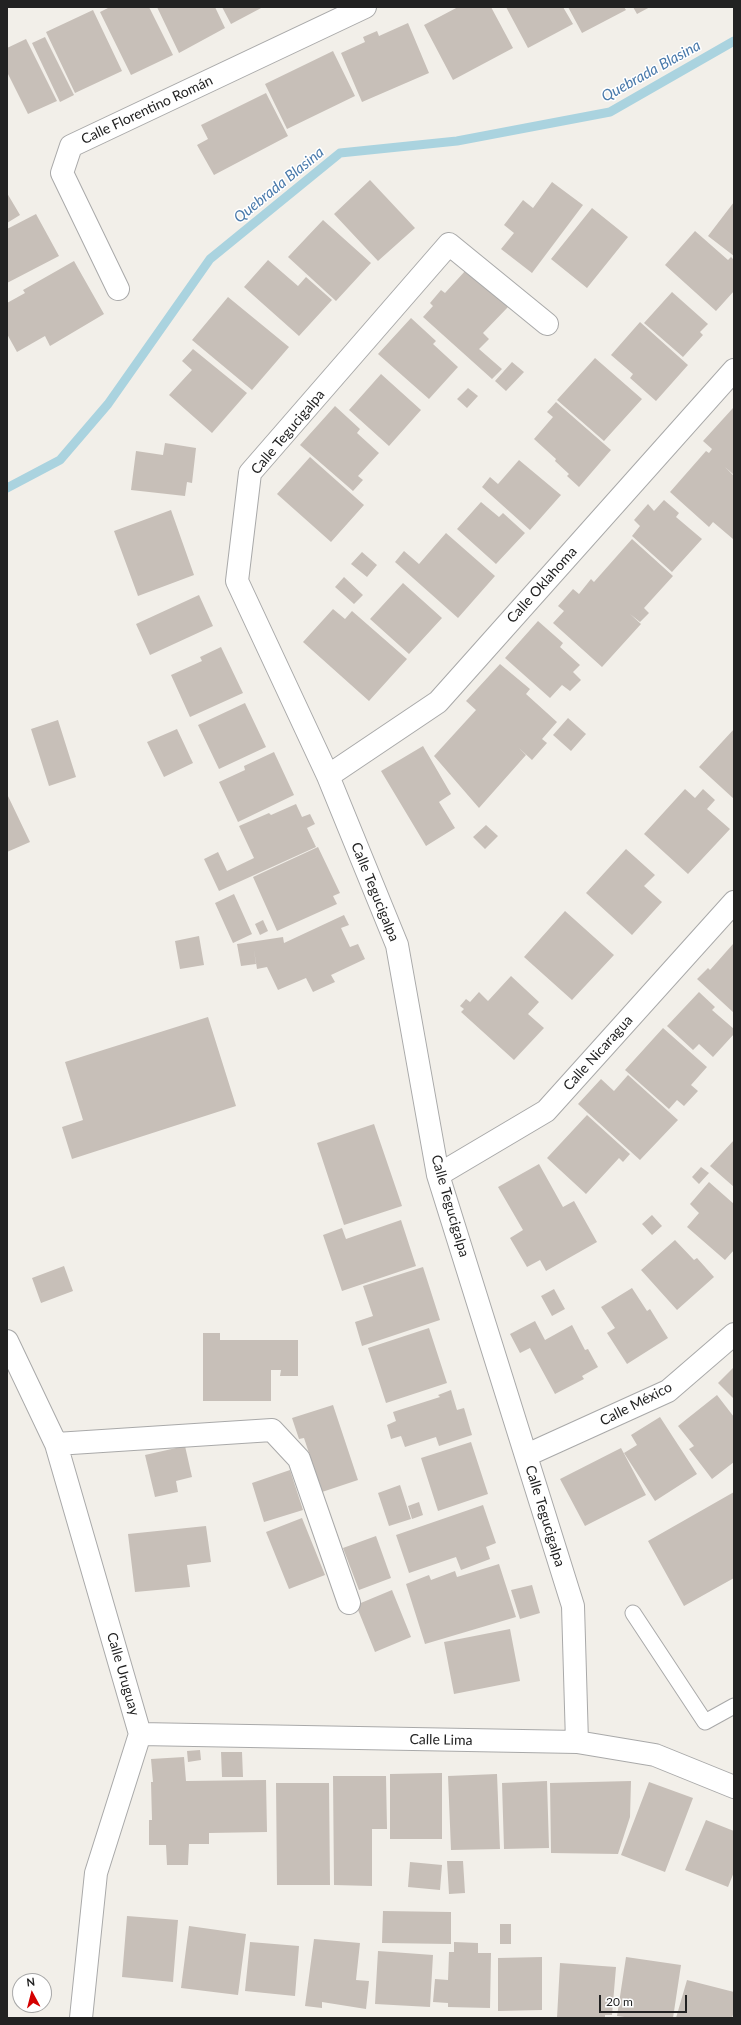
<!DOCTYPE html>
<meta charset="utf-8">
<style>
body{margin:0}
#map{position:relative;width:741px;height:2025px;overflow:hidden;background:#f2efe9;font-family:Lato,sans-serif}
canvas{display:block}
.frame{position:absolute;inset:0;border:8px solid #222;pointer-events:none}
.north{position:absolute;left:12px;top:1973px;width:40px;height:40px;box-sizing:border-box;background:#fff;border:1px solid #a7a7a7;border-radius:50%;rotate:353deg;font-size:11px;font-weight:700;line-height:16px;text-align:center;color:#222}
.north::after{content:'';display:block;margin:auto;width:14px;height:18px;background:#d40000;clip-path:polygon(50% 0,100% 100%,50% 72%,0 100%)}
.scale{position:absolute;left:599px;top:1995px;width:88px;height:18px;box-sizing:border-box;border:2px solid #222;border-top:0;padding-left:5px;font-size:12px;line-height:14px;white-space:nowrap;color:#222;-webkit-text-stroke:3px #fff;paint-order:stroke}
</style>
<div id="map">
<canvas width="741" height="2025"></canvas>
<div class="frame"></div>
<div class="north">N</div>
<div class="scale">20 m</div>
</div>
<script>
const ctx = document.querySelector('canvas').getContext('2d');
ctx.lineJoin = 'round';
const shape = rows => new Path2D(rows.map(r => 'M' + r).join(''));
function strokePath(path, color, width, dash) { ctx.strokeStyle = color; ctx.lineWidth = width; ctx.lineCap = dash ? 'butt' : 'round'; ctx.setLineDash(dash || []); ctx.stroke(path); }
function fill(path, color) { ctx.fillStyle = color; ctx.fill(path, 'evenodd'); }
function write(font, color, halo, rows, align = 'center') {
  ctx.font = font + ' Lato,sans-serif'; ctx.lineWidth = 3; ctx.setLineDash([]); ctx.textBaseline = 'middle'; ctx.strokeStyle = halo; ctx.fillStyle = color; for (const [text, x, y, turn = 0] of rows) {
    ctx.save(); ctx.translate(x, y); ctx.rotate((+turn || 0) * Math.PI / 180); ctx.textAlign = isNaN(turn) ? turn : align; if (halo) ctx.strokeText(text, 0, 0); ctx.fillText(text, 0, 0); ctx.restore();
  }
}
const stream = shape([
 [7,488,60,460,108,404,210,259,340,153,457,141,610,112,734,41]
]);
const building = shape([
 [110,7,149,7,173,55,131,75,100,12],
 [157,7,215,7,225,28,179,53],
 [222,7,263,7,231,24],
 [458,7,491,7,513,48,453,80,424,25],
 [506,7,563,7,573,24,528,48],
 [568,7,624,7,626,10,582,33],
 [633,7,650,7,637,14],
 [93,10,122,71,75,93,46,32],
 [408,23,429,73,362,102,341,53,365,42,363,37,377,31,379,36],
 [45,37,74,95,60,102,32,43],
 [26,39,57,101,28,114,7,72,7,48],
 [333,51,355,96,287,129,265,84],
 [266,93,288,136,214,175,197,145,208,139,201,125],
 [370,180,415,228,378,261,334,214],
 [552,182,583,205,532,273,501,249,514,233,504,225,523,200,533,208],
 [7,193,20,215,7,223],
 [734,202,734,256,708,236],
 [592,208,628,237,587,288,551,259],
 [36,214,59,256,7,283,7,229],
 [323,220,371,263,336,301,288,257],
 [695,231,728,260,731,257,734,260,734,291,716,311,665,265],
 [268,260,298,286,306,277,332,300,299,336,244,287],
 [74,261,104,314,50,346,45,336,17,352,7,334,7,303,25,293,23,290],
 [466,270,508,307,483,333,489,339,479,349,502,369,492,379,423,317,433,306,430,303,441,290,445,293],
 [672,292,708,324,700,332,703,335,683,357,644,323],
 [228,297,289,347,252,390,192,340],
 [411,318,436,341,433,344,458,367,429,399,378,354],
 [640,322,688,365,656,401,630,378,633,374,611,355],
 [193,349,247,393,212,433,169,395,192,370,182,361],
 [595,358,642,399,604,441,557,400],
 [512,362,524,372,506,391,495,381],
 [381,374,421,410,389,446,349,410],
 [468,388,478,396,467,408,457,399],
 [556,402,611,450,579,487,567,476,569,474,555,461,556,459,534,439,553,417,547,412],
 [335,406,360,429,357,433,379,453,358,476,363,480,353,491,300,445],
 [733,408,734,475,725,467,734,476,733,539,713,522,709,527,670,492,706,451,709,453,712,449,703,441],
 [165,443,196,448,192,483,187,482,185,496,131,490,136,451,163,455],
 [310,457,364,505,331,542,277,494],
 [519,460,561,495,530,530,482,487,490,477,498,484],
 [664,500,679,513,676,517,702,539,672,572,632,536,640,526,634,520,648,504,654,511],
 [481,502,499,517,503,513,525,533,496,564,457,529],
 [171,510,194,575,138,596,114,531],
 [446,533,495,576,458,618,395,562,404,551,419,564],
 [632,539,673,576,644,608,649,613,640,622,630,614,641,624,602,667,553,623,564,611,558,606,573,589,579,594,591,579,594,582],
 [362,552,377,565,367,577,351,564],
 [344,577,363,595,354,604,335,587],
 [403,583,442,618,409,654,370,619],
 [199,595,213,626,150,655,136,624],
 [333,609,345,619,352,611,407,659,369,701,303,642],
 [538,621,563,643,560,647,580,665,573,672,581,680,570,691,562,685,550,698,505,658],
 [221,647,243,693,190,717,171,675,202,661,200,657],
 [500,664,530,689,526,694,557,722,542,739,547,743,532,760,519,748,526,755,479,808,434,756,476,710,466,701],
 [245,703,266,747,219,769,198,725],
 [568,718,586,734,571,751,553,735],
 [58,720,76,777,49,786,31,729],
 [177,729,193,763,164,777,147,742],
 [734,729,734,799,699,767],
 [423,746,451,794,439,802,455,828,426,846,381,771],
 [274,752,294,795,238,822,219,782,245,770,244,766],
 [685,789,695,798,703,789,715,800,707,809,730,829,688,874,644,834],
 [7,794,30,842,7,852],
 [296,804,302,817,310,814,315,824,307,828,316,847,219,891,204,859,218,852,227,871,254,858,239,826,269,813,271,815],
 [486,825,498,836,485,849,473,837],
 [318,847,340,893,333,896,337,904,277,931,253,877],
 [626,849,655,875,644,886,662,902,632,935,586,893],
 [234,894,252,934,233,943,215,903],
 [565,911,614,955,572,1000,524,957],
 [344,915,349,925,341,928,350,947,358,944,365,959,331,975,335,982,313,992,306,978,278,990,267,967,257,969,254,950,256,964,241,966,237,944,283,937,284,943],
 [263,920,268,931,260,935,255,924],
 [199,936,204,965,180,969,175,941],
 [733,944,734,945,734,1013,697,979,708,968,710,970],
 [511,976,539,1002,528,1014,544,1028,514,1060,461,1012,464,1009,460,1006,466,999,470,1002,479,992,488,1001],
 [699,992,715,1007,712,1010,734,1029,734,1034,713,1057,699,1044,693,1050,667,1026],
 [208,1017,236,1106,72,1159,62,1127,83,1120,65,1062],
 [663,1028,707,1067,691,1085,698,1091,684,1106,677,1100,669,1109,625,1070],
 [628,1075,678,1120,640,1160,578,1104,601,1079,614,1091],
 [587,1115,630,1154,623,1162,619,1158,586,1194,547,1158],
 [374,1124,402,1206,344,1225,317,1143],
 [734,1140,734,1187,710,1166],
 [539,1164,563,1207,574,1201,597,1242,546,1271,540,1260,527,1267,510,1238,523,1230,498,1187],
 [701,1167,709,1173,699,1184,692,1177],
 [709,1182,734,1204,734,1250,725,1260,687,1227,699,1213,690,1204],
 [652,1215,662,1226,652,1235,642,1224],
 [401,1220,416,1266,342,1291,323,1235,342,1228,346,1239],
 [675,1240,694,1260,697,1258,714,1277,677,1310,641,1270],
 [64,1266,73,1291,41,1303,32,1278],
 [423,1267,440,1320,362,1346,355,1322,373,1316,363,1286],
 [632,1288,647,1311,650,1309,668,1338,627,1364,607,1333,615,1328,601,1307],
 [554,1289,565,1309,552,1316,541,1296],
 [535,1321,545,1340,572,1325,585,1350,588,1349,598,1367,582,1376,584,1379,555,1394,530,1348,520,1353,510,1334],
 [429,1328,447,1383,386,1403,368,1348],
 [203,1333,220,1333,220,1340,298,1340,298,1376,280,1376,281,1370,271,1370,271,1401,203,1401],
 [734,1367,734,1399,718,1383],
 [451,1390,457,1410,464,1408,472,1435,439,1446,436,1437,405,1447,401,1436,391,1439,387,1425,396,1421,393,1412,440,1397,438,1395],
 [717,1395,734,1417,734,1462,712,1479,689,1449,694,1446,678,1426],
 [333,1405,358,1480,322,1492,304,1438,299,1439,292,1418],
 [660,1417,697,1474,655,1501,624,1453,637,1445,631,1435],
 [471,1442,488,1494,438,1511,421,1458],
 [185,1446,192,1477,176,1481,178,1492,155,1497,145,1455],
 [621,1448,646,1495,585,1526,560,1479],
 [290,1470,303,1510,264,1522,252,1483],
 [400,1485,411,1519,389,1526,378,1493],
 [734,1492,734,1578,684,1606,648,1541],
 [419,1502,423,1515,412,1519,408,1506],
 [483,1505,496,1543,486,1547,490,1559,461,1570,456,1557,409,1573,396,1535],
 [302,1518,325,1575,289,1589,266,1532],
 [206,1526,211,1562,187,1565,190,1587,135,1592,128,1534],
 [376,1536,391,1578,359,1590,343,1548],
 [499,1564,516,1617,425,1644,406,1584,429,1575,431,1580,455,1571,457,1577],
 [532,1585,540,1613,520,1619,511,1590],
 [392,1590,411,1637,375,1652,356,1605],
 [510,1629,520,1681,454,1694,444,1642],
 [200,1750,201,1760,188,1762,187,1751],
 [221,1752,242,1752,243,1777,222,1777],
 [184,1757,186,1781,266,1780,267,1832,209,1833,209,1844,189,1844,188,1865,167,1865,166,1845,149,1845,149,1820,152,1820,151,1782,153,1782,151,1759],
 [442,1773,442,1839,390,1839,390,1774],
 [497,1774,500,1849,451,1850,448,1776],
 [333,1776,386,1776,387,1829,372,1829,372,1886,334,1885],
 [547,1781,549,1848,504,1849,502,1783],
 [631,1781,630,1817,618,1854,551,1853,550,1783],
 [649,1782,693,1798,665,1872,621,1855],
 [276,1783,329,1783,330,1885,277,1885],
 [706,1820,734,1831,734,1872,728,1887,685,1870],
 [447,1861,463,1861,465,1893,449,1894],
 [410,1862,442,1865,440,1890,408,1887],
 [383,1911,451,1912,451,1944,382,1943],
 [127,1916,178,1920,173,1982,122,1977],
 [500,1924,511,1924,511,1944,500,1944],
 [189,1926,246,1934,238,1995,181,1988],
 [314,1939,360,1943,356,1980,369,1981,366,2009,322,2002,322,2008,305,2006],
 [250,1942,299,1946,295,1996,245,1991],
 [454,1942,478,1943,478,1953,491,1953,490,2008,448,2007,448,2003,433,2002,435,1979,448,1980,449,1952,454,1952],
 [378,1951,433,1955,430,2007,375,2004],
 [542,1957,542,2010,498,2011,498,1958],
 [626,1957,681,1965,673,2018,632,2018,617,2016],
 [560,1963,616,1967,612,2015,605,2015,605,2018,557,2018],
 [687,1980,734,1992,734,2011,732,2018,676,2018]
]);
const service = shape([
 [633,1613,705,1722,734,1706]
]);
const minor = shape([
 [118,289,62,173,71,146,365,7],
 [547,324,449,244,250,473,237,581,328,776,397,945,438,1175,573,1606,577,1742],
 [328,776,438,702,734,370],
 [438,1175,546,1111,734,902],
 [7,1341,56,1444,140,1734,96,1873,81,2018],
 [56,1444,272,1430,299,1459,349,1603],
 [527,1455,668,1391,734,1334],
 [140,1734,577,1742,655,1755,734,1787]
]);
const streetNames = [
 ["Calle Florentino Román",147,110,-25],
 ["Calle Tegucigalpa",288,432,-50],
 ["Calle Oklahoma",542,585,-48],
 ["Calle Tegucigalpa",375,892,68],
 ["Calle Nicaragua",598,1053,-48],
 ["Calle Tegucigalpa",450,1206,74],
 ["Calle México",636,1404,-27],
 ["Calle Tegucigalpa",545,1516,73],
 ["Calle Uruguay",123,1674,74],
 ["Calle Lima",441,1740,1]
];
const waterNames = [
 ["Quebrada Blasina",651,71,-29],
 ["Quebrada Blasina",279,185,-39]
];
strokePath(stream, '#aad3df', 9);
fill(building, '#c7bfb8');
strokePath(service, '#a9a9a9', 17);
strokePath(minor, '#a9a9a9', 24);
strokePath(service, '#fff', 15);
strokePath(minor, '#fff', 22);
write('14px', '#222', '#fff', streetNames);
write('italic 15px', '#4a7aab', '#fff', waterNames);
</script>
